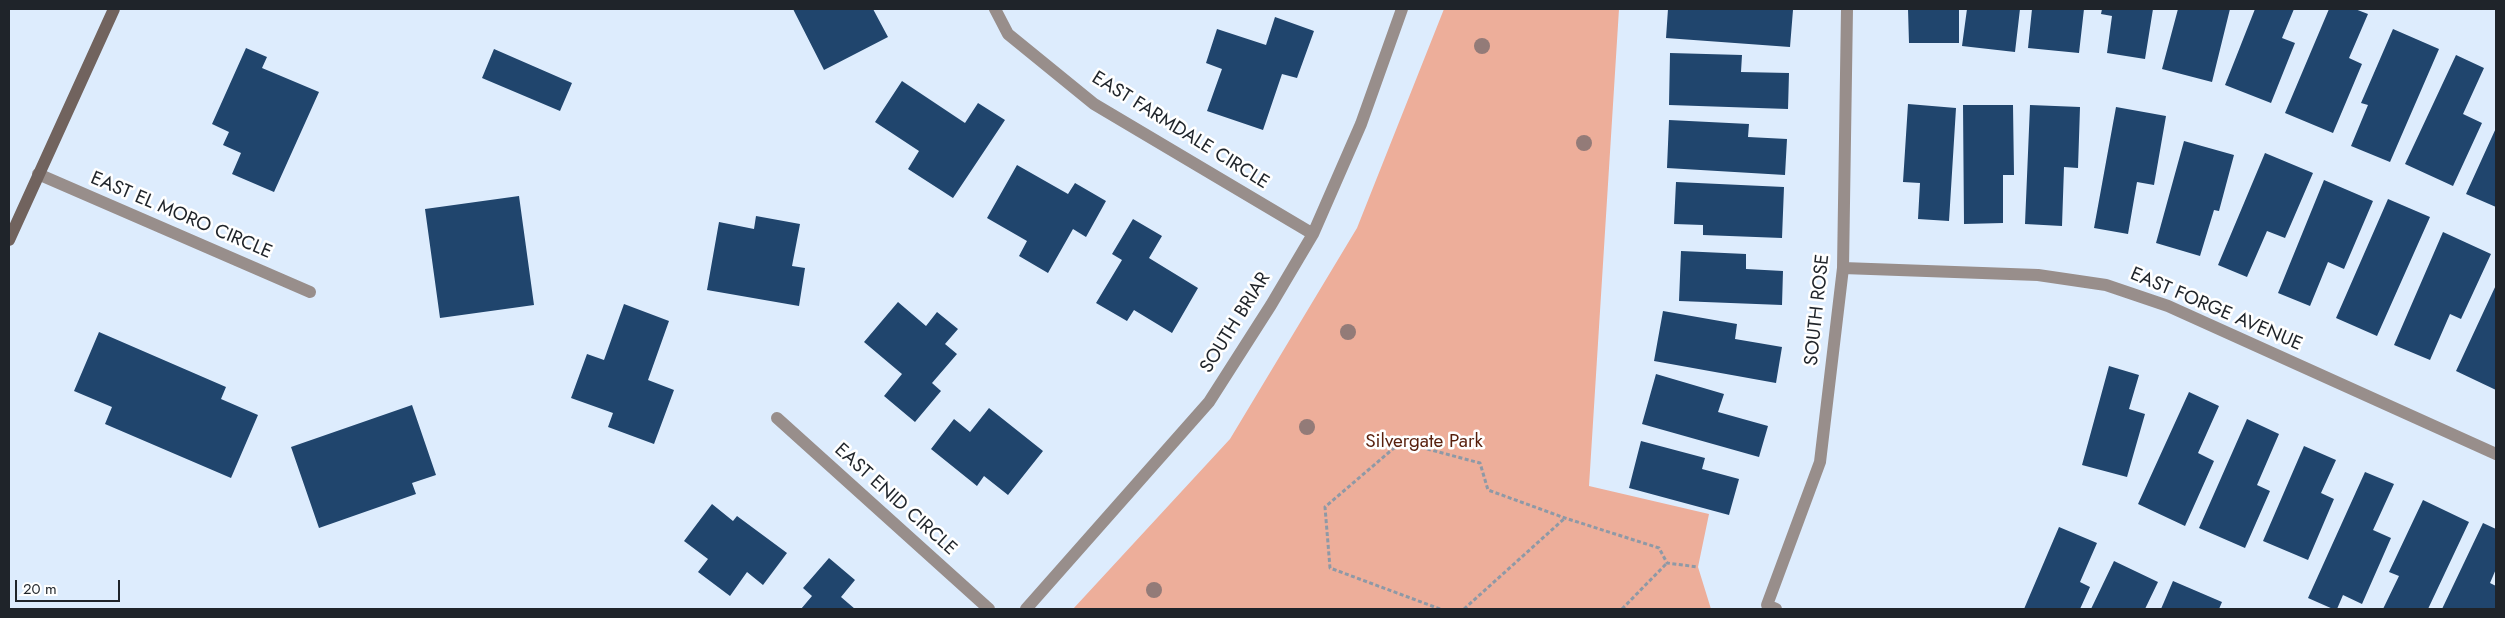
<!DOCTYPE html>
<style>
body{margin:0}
#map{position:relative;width:2505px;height:618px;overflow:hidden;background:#ddecfd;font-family:Jost,sans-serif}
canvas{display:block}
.frame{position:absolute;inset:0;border:10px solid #1f242a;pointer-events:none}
.scale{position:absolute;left:15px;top:580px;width:105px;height:22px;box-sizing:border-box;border:2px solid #1f242a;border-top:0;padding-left:6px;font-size:15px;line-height:18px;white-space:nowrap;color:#1f242a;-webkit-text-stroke:4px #fff;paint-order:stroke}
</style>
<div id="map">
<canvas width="2505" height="618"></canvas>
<div class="frame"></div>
<div class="scale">20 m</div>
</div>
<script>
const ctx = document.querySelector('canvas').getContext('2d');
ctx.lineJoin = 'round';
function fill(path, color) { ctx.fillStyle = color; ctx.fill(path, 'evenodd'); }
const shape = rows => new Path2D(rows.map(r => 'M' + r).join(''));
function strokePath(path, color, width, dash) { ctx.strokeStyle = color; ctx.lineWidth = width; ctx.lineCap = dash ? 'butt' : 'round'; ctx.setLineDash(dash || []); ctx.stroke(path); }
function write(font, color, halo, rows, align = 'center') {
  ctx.font = font + ' Jost,sans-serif'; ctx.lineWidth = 5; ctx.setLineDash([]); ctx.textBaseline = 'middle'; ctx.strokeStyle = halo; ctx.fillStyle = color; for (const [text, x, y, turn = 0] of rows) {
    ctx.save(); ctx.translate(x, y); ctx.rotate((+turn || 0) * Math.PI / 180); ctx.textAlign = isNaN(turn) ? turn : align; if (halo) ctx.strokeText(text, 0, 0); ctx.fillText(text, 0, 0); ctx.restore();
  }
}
const green = shape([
 [1444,9,1619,9,1589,486,1709,514,1698,567,1711,609,1073,609,1230,439,1357,228]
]);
const building = shape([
 [793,9,873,9,888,37,824,70],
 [1668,9,1793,10,1790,47,1666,38],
 [1908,9,1959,9,1959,43,1909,43],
 [1967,9,2020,9,2015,52,1962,46],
 [2032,9,2084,9,2079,53,2028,48],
 [2102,9,2153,9,2145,59,2107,53,2112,16,2101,14],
 [2178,9,2230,9,2212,82,2162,69],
 [2255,9,2294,9,2282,38,2295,43,2271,103,2225,85],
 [2329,9,2355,9,2368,14,2349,58,2362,64,2333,133,2285,113],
 [1275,17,1314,31,1297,78,1282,74,1263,130,1207,111,1222,69,1206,63,1217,29,1266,45],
 [2393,29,2439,49,2390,162,2351,146,2368,105,2361,103],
 [246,48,267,57,262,68,319,92,274,192,232,174,241,153,223,145,229,132,212,124],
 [494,49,572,83,560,111,482,78],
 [1670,53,1742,55,1741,72,1789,73,1788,109,1669,105],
 [2456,55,2484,68,2463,114,2482,123,2453,186,2405,164],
 [902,81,965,123,978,103,1005,120,953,198,908,169,919,151,875,122],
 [1908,104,1956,108,1949,221,1918,219,1920,183,1903,182],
 [1963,105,2013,105,2014,175,2003,175,2003,223,1964,224],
 [2030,105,2080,107,2078,168,2064,167,2062,226,2025,224],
 [2116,107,2166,116,2154,185,2137,182,2128,234,2094,228],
 [1669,120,1749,124,1748,137,1787,139,1785,175,1667,168],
 [2496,128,2496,207,2466,194],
 [2184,141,2234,155,2219,211,2214,210,2200,256,2156,243],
 [2265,153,2313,173,2285,238,2267,231,2247,277,2218,265],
 [1017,165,1068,194,1075,183,1106,201,1086,237,1073,229,1048,273,1019,256,1027,241,987,218],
 [2324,180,2373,201,2344,269,2328,262,2310,306,2278,293],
 [1676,182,1784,187,1782,238,1703,235,1703,225,1674,224],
 [519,196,534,305,440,318,425,209],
 [2388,199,2430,217,2377,336,2336,318],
 [756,216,800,224,792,266,805,268,799,306,707,290,719,222,754,229],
 [1133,219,1162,236,1149,258,1198,288,1172,333,1134,310,1127,321,1096,303,1122,260,1112,254],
 [2443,232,2491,254,2461,319,2450,314,2430,360,2394,345],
 [1681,251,1746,254,1746,269,1783,271,1782,305,1679,301],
 [2496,285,2496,390,2456,371],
 [898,302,926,326,937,312,958,329,945,344,957,354,932,383,941,391,915,422,884,396,902,374,864,342],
 [624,304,669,321,648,380,674,390,654,444,608,427,613,413,571,398,587,354,604,360],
 [1663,311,1737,324,1735,339,1782,347,1776,383,1654,361],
 [99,332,226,387,221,399,258,415,231,478,105,424,112,407,74,391],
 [2109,366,2139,375,2129,409,2145,414,2127,477,2082,465],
 [1656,374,1724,394,1718,412,1768,426,1759,457,1642,424],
 [2189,392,2219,406,2198,453,2214,461,2185,526,2138,504],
 [412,405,436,475,412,483,416,494,319,528,291,447],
 [989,408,1043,451,1008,495,984,476,977,486,931,449,954,419,970,432],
 [2247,419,2279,434,2257,485,2270,491,2245,548,2199,528],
 [1641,441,1705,458,1702,469,1739,479,1729,515,1629,488],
 [2304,446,2336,460,2321,493,2334,499,2308,560,2263,541],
 [2365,472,2394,484,2373,530,2391,538,2362,604,2343,595,2337,609,2333,609,2308,598],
 [2423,500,2469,522,2428,609,2383,609,2399,576,2389,572],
 [712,504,733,521,737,516,787,553,763,585,747,572,730,596,698,572,708,559,684,541],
 [2483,523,2496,529,2496,569,2490,583,2496,586,2496,609,2442,609],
 [2059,527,2097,543,2080,582,2090,587,2080,609,2024,609],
 [829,558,855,580,841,597,855,609,801,609,812,596,803,588],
 [2114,561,2158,582,2145,609,2091,609],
 [2173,581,2222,602,2219,609,2161,609]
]);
const path = shape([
 [1440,609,1330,568,1325,507,1401,442,1480,463,1488,490,1565,518,1659,548,1667,563,1698,567],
 [1464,609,1565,518],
 [1622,609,1667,563]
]);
const street = shape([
 [995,9,1008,34,1094,104,1313,234],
 [38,174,310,292],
 [1843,268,2038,275,2106,285,2168,306,2496,454],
 [777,418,989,609],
 [1026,609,1209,402,1271,305,1313,234,1361,124,1402,9],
 [1776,609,1767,605,1820,462,1843,268,1847,9]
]);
const secondary = shape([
 [9,240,114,9]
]);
const trees = [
 [1482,46],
 [1584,143],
 [1348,332],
 [1307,427],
 [1154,590]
];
const streetNames = [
 ["EAST FARMDALE CIRCLE",1180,131,32],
 ["EAST EL MORO CIRCLE",181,216,23],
 ["SOUTH ROSE",1818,310,-84],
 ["EAST FORGE AVENUE",2216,310,23],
 ["SOUTH BRIAR",1236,323,-58],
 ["EAST ENID CIRCLE",895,500,42]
];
const parkNames = [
 ["Silvergate Park",1424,442]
];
fill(green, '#edae9a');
fill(building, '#20456d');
strokePath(path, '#8e99a6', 3, [4, 2.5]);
strokePath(street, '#988e8b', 12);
strokePath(secondary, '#71635e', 12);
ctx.fillStyle = '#937b78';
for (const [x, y] of trees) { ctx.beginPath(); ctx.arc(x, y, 8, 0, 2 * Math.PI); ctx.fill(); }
write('19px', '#1f242a', '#fff', streetNames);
write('19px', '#571f0c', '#fff', parkNames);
</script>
